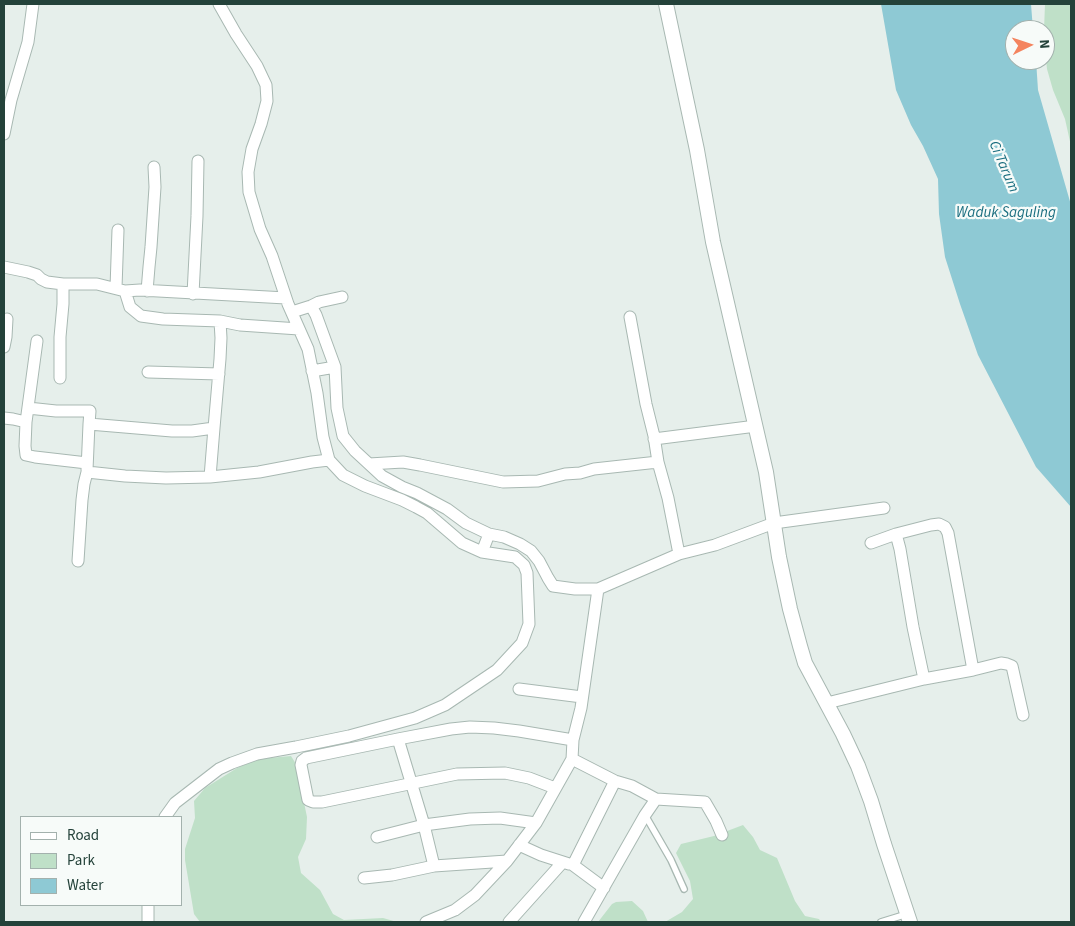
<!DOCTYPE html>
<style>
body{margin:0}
#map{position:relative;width:1075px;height:926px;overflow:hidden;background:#e6efeb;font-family:"Source Sans 3",sans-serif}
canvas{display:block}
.frame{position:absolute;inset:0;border:5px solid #24423a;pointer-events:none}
.legend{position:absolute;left:20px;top:816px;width:162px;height:90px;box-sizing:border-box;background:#f7fbf9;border:1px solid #a3b1ad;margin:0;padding:6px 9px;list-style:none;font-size:15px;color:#24423a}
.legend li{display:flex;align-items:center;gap:10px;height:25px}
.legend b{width:25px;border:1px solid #a3b1ad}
.north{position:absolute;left:1005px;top:20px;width:50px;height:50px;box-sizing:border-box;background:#f7fbf9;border:1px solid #a3b1ad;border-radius:50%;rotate:86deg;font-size:14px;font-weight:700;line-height:20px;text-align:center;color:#24423a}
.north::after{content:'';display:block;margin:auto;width:18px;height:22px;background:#f4845f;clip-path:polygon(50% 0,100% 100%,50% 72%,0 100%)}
</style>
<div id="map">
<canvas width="1075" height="926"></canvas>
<div class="frame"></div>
<ul class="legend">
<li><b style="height:6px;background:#fff"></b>Road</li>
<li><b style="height:14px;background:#bfe0c8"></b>Park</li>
<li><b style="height:14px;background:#8ec9d4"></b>Water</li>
</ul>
<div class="north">N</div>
</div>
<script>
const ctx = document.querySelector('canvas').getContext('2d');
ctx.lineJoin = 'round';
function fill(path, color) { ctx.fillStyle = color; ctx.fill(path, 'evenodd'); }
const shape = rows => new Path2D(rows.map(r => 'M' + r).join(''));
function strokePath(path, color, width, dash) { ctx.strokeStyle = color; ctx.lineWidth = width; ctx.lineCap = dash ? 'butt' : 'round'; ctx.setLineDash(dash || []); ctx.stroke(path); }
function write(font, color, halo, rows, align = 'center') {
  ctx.font = font + ' "Source Sans 3",sans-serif'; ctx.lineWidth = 4.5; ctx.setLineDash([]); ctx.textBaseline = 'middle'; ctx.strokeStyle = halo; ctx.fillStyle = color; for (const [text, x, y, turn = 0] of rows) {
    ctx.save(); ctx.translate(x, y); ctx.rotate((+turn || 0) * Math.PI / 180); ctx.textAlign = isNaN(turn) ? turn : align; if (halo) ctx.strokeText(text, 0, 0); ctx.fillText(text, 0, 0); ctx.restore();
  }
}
const green = shape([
 [1045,4,1071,4,1071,146,1065,119,1053,90,1047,69,1045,51,1045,30,1044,30],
 [291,756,296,764,307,817,306,839,298,857,301,873,320,890,333,914,344,920,383,918,397,922,200,922,194,914,185,860,185,849,195,818,194,801,205,788,237,768,258,759],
 [743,825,753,837,760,850,777,858,795,901,805,916,819,919,821,922,665,922,682,912,693,899,690,881,676,853,681,844,714,836],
 [632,901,643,911,648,922,598,922,612,904,616,902]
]);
const water = shape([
 [881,4,1031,4,1033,30,1015,30,1015,60,1036,60,1038,90,1071,205,1071,507,1036,467,978,355,960,304,945,257,939,214,938,179,923,146,911,125,896,90]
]);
const service = shape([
 [645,815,671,860,684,889],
 [881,922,907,914]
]);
const minor = shape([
 [219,4,236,34,257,66,266,85,267,101,261,124,252,149,248,172,249,192,260,229,272,256,288,304,308,349,317,393,323,437,329,460,343,475,365,486,402,500,416,507,427,513,462,543,482,552,489,534,504,537,520,544,531,551,539,561,548,578,553,586,575,589,598,589,679,554,715,545,774,523,884,508],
 [4,134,11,100,28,42,33,4],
 [4,267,28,272,37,275,41,279,47,282,63,284,97,284,125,291,130,307,141,316,163,319,220,321,221,338,220,359,214,428,192,431,172,431,89,424,90,411,56,411,28,408],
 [116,288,118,230],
 [125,291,140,290,286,298],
 [147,291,149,267,151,247,155,187,154,167],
 [193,294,197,216,198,161],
 [311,306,316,315,335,367,337,408,343,436,355,451,382,476,402,487,417,493,447,509,466,523,489,534],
 [292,312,311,306,319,302,342,297],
 [630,317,646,404,654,436,658,462],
 [220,321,240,325,299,329],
 [37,341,26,422,25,446,26,455,35,457,87,463],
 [4,347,6,337,7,319],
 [312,371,335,367],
 [148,372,219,374],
 [60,378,60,337,63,304,63,284],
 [4,418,13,419,26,422],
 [654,439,756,426],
 [369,464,403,462,420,465,503,482,538,481,565,474,580,473,594,469,658,462,668,498,679,554],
 [87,470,89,424],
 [210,477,214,428],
 [871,543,896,534],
 [78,561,82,500,84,484,87,472,125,476,166,478,210,477,259,472,312,462,329,460],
 [924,679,913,627,900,549,896,534,931,525,939,524,945,527,948,533,973,670],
 [519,689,582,697],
 [827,703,924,679,973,670,1001,663,1007,664,1012,666,1023,715],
 [398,739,424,825,434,866],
 [572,759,615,781,632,786,656,799,705,802,716,821,722,835],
 [555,788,529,778,505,773,457,774,322,802,313,802,308,800,301,765,302,761,306,758,398,739,451,729,470,727,494,728,519,731,573,740],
 [165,817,175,803,219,769,232,763,257,754,296,747,349,736,415,718,445,705,497,670,522,643,529,624,527,573,524,565,515,557,482,552],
 [377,837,424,825,470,819,500,818,536,823],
 [519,845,541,855,569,864],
 [364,878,392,875,434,866,507,861],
 [604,888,573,865,615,781],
 [148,922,148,905],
 [426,922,455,910,475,895,507,861,536,823,572,759,573,740,581,708,598,589],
 [509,922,562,863],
 [584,922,645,815,656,799]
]);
const tertiary = shape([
 [666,4,697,150,713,242,766,472,779,557,790,609,800,646,805,663,843,734,858,766,871,801,884,844,910,922]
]);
const waterNames = [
 ["Ci Tarum",1003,167,67],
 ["Waduk Saguling",1006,214]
];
fill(green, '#bfe0c8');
fill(water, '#8ec9d4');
strokePath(service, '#a8b8b2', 8);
strokePath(minor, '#a8b8b2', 13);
strokePath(tertiary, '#a8b8b2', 16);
strokePath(service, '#fff', 5.5);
strokePath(minor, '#fff', 11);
strokePath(tertiary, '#fff', 14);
write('italic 15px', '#1c6f80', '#f7fbf9', waterNames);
</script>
